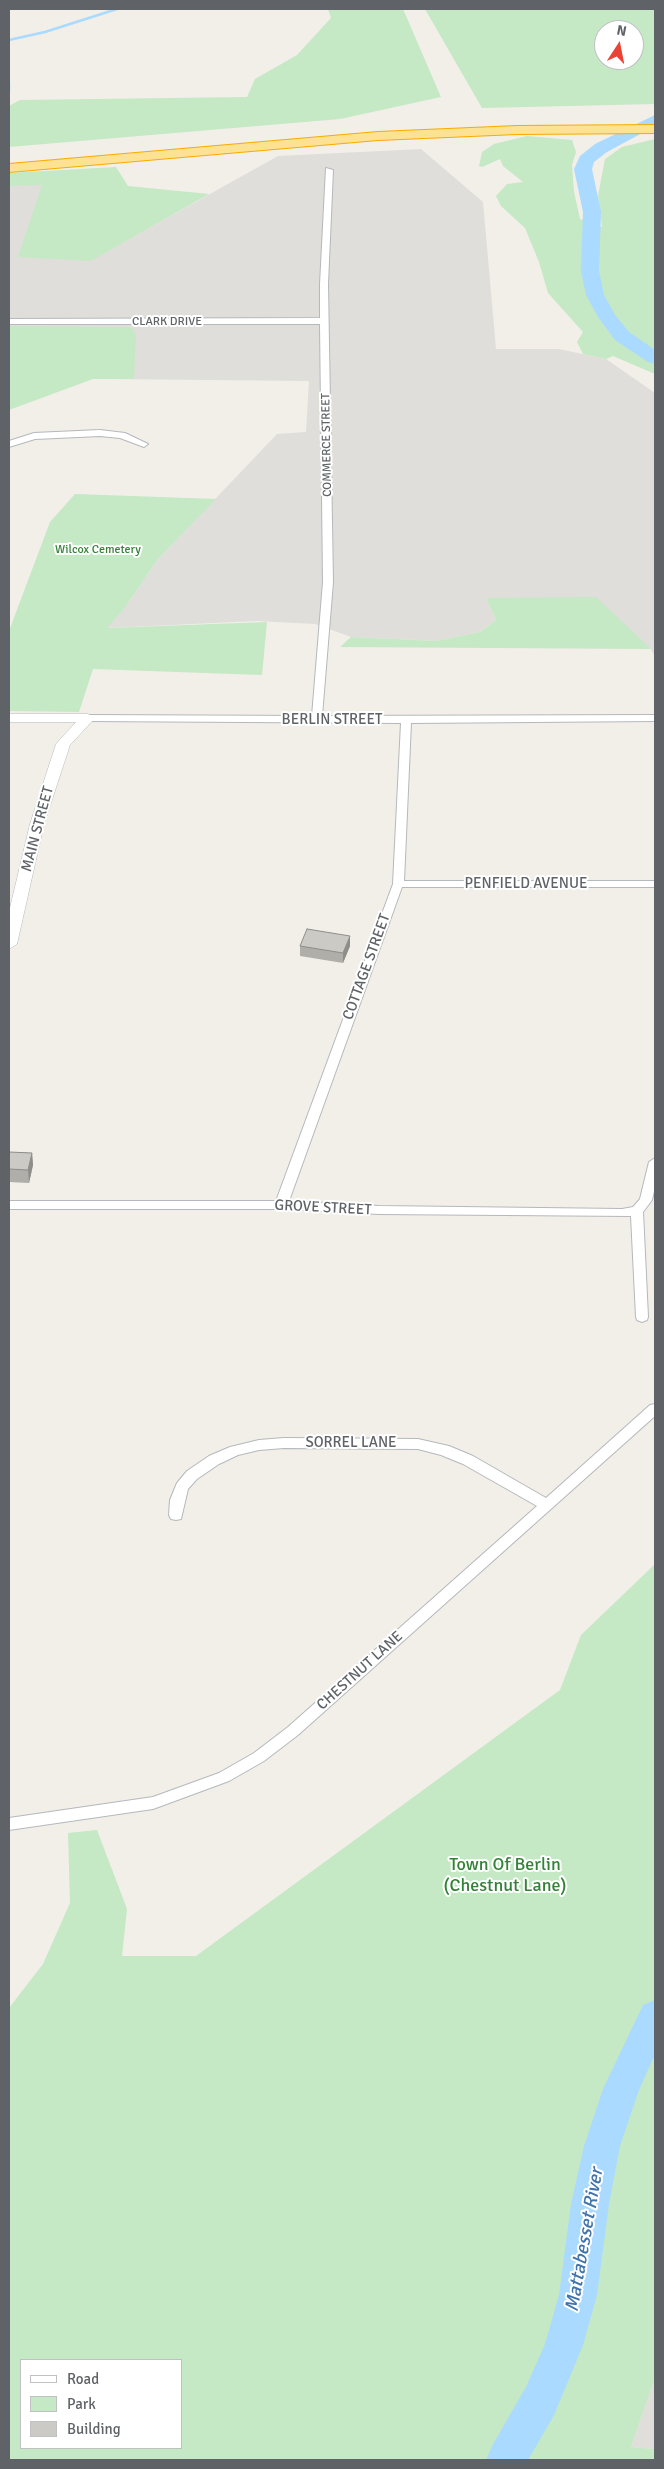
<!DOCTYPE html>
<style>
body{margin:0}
#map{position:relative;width:664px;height:2469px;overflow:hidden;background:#f1efe8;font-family:Signika,sans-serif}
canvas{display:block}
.frame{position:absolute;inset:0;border:10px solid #5f6368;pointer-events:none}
.legend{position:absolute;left:20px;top:2359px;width:162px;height:90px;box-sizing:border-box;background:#fff;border:1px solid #bfc1c3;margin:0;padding:6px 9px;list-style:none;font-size:15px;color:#5f6368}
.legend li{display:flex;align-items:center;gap:10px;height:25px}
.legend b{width:25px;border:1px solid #bfc1c3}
.north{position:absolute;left:594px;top:20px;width:50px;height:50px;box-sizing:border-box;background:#fff;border:1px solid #bfc1c3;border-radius:50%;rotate:11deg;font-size:14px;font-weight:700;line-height:20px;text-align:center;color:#5f6368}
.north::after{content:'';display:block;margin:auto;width:18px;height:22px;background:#ea4335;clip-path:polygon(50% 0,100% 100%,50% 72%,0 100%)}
</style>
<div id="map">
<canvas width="664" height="2469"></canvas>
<div class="frame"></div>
<ul class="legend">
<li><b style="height:6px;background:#fff"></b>Road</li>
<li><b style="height:14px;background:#c5e8c5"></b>Park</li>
<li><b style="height:14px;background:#cccac5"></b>Building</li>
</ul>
<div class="north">N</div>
</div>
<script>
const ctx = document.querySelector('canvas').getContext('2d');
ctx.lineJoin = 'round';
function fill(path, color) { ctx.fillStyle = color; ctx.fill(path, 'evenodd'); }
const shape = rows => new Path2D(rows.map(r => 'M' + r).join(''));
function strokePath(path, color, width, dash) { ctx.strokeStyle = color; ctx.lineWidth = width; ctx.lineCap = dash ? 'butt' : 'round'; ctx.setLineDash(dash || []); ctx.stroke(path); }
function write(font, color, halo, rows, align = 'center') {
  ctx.font = font + ' Signika,sans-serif'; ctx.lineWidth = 4; ctx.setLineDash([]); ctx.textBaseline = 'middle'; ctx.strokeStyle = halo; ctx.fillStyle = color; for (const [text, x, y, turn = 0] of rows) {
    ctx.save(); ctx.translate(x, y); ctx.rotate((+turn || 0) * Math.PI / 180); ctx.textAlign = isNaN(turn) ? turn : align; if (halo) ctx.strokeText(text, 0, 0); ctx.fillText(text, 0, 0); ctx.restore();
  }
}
const industrial = shape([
 [421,149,483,202,496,349,559,349,606,359,655,393,655,657,651,649,486,598,496,620,480,632,437,641,351,637,315,624,257,621,106,628,124,609,158,559,277,434,306,432,309,381,9,378,9,186,42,184,90,261,278,156],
 [655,2378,655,2449,631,2447]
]);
const green = shape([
 [328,9,403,9,441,97,340,119,9,147,9,106,20,100,247,97,255,79,297,55,331,18],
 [425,9,655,9,655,104,482,108],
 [604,30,634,30,634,60,604,60],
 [527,136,572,140,576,152,572,165,574,192,580,219,602,227,598,196,605,159,622,147,655,139,655,374,613,356,606,359,583,354,577,342,583,332,548,293,539,262,525,228,501,206,496,196,507,184,523,182,503,166,500,159,482,167,479,166,482,152,494,144],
 [116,167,128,186,209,194,91,261,18,257,42,185,9,186,9,173],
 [9,326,131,327,136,335,134,379,93,379,9,410],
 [75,494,216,499,158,559,124,609,107,628,267,622,262,675,93,669,79,712,9,711,9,631,50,522],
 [596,597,651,649,340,647,351,637,437,641,480,632,496,620,486,598],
 [655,1564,655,2378,631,2447,655,2449,655,2460,9,2460,9,2008,43,1964,70,1903,68,1833,97,1830,127,1909,122,1956,196,1956,560,1690,581,1635],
 [21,2360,181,2360,181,2448,21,2448]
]);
const stream = shape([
 [9,40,45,32,117,9],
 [9,82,9,91]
]);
const river = shape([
 [655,115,655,126,607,152,594,162,592,169,601,212,599,271,604,295,615,315,629,332,655,350,655,364,648,362,615,340,598,317,586,295,581,271,583,212,574,169,580,156,595,144,655,115],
 [655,2000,655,2054,639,2090,620,2146,609,2204,597,2295,583,2345,554,2415,528,2460,486,2460,492,2446,526,2387,545,2344,559,2295,571,2204,584,2146,603,2089,643,2005,655,2000]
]);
const street = shape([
 [326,168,333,170,328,284,333,582,322,716,655,715,655,721,411,723,404,881,655,881,655,887,402,887,289,1201,379,1206,622,1209,633,1207,640,1199,649,1162,655,1158,655,1187,652,1200,643,1212,648,1317,647,1320,642,1322,637,1320,636,1317,631,1216,379,1214,281,1209,9,1209,9,1201,276,1201,393,884,401,723,88,721,83,718,88,715,312,716,323,582,320,324,9,324,9,319,320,318,320,284,326,168],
 [100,430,125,433,148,444,144,447,120,438,100,436,35,439,9,447,9,441,34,433,100,430],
 [655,1404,655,1416,298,1735,264,1761,229,1781,153,1809,9,1830,9,1818,153,1797,219,1773,254,1753,288,1727,537,1506,463,1464,441,1455,418,1449,284,1448,259,1450,238,1455,219,1464,197,1479,188,1489,181,1519,176,1520,171,1519,169,1515,170,1500,177,1483,187,1471,209,1456,230,1447,259,1440,284,1438,418,1439,449,1446,473,1456,546,1498,650,1405,655,1404]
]);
const secondary = shape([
 [9,714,88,714,95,718,70,745,44,824,17,944,9,949,9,912,30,824,56,744,76,722,9,722,9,714]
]);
const highway = shape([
 [655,125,655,133,517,134,378,140,9,172,9,164,378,132,517,126,655,125]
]);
const wall = shape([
 [300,946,350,946,343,963,300,956],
 [9,1152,32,1153,33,1165,29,1183,9,1182]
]);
const shadedWall = shape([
 [350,936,350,946,343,963,343,953],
 [32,1153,33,1165,29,1183,28,1170]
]);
const building = shape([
 [307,929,350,936,343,953,300,946,307,929],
 [9,1152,32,1153,28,1170,9,1169,9,1152]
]);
const farStreetnames = [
 ["CLARK DRIVE",167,322],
 ["COMMERCE STREET",327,445,-91]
];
const farParknames = [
 ["Wilcox Cemetery",98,550]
];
const streetNames = [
 ["BERLIN STREET",332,720],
 ["MAIN STREET",38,829,-75],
 ["PENFIELD AVENUE",526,884],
 ["COTTAGE STREET",367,967,-70],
 ["GROVE STREET",323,1208,3],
 ["SORREL LANE",351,1443],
 ["CHESTNUT LANE",360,1671,-42]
];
const nearParknames = [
 ["Town Of Berlin",505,1865],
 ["(Chestnut Lane)",505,1886]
];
const nearWaternames = [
 ["Mattabesset River",585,2240,-80]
];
fill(industrial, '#e0deda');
fill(green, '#c5e8c5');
strokePath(stream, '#aadaff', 2.5);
fill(river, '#aadaff');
strokePath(street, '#b5b8bc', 2);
strokePath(secondary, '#b6babf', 1);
strokePath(highway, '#f9ab00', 2);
fill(street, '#fff');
fill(secondary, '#fff');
fill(highway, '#fde293');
fill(wall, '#afaea9');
fill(shadedWall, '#8f8d8a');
fill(building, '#cccac5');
strokePath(building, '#8f8d8a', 1);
write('12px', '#5f6368', '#fff', farStreetnames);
write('12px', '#348238', '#fff', farParknames);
write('15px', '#5f6368', '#fff', streetNames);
write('18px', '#348238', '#fff', nearParknames);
write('italic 19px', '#4174aa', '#fff', nearWaternames);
</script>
